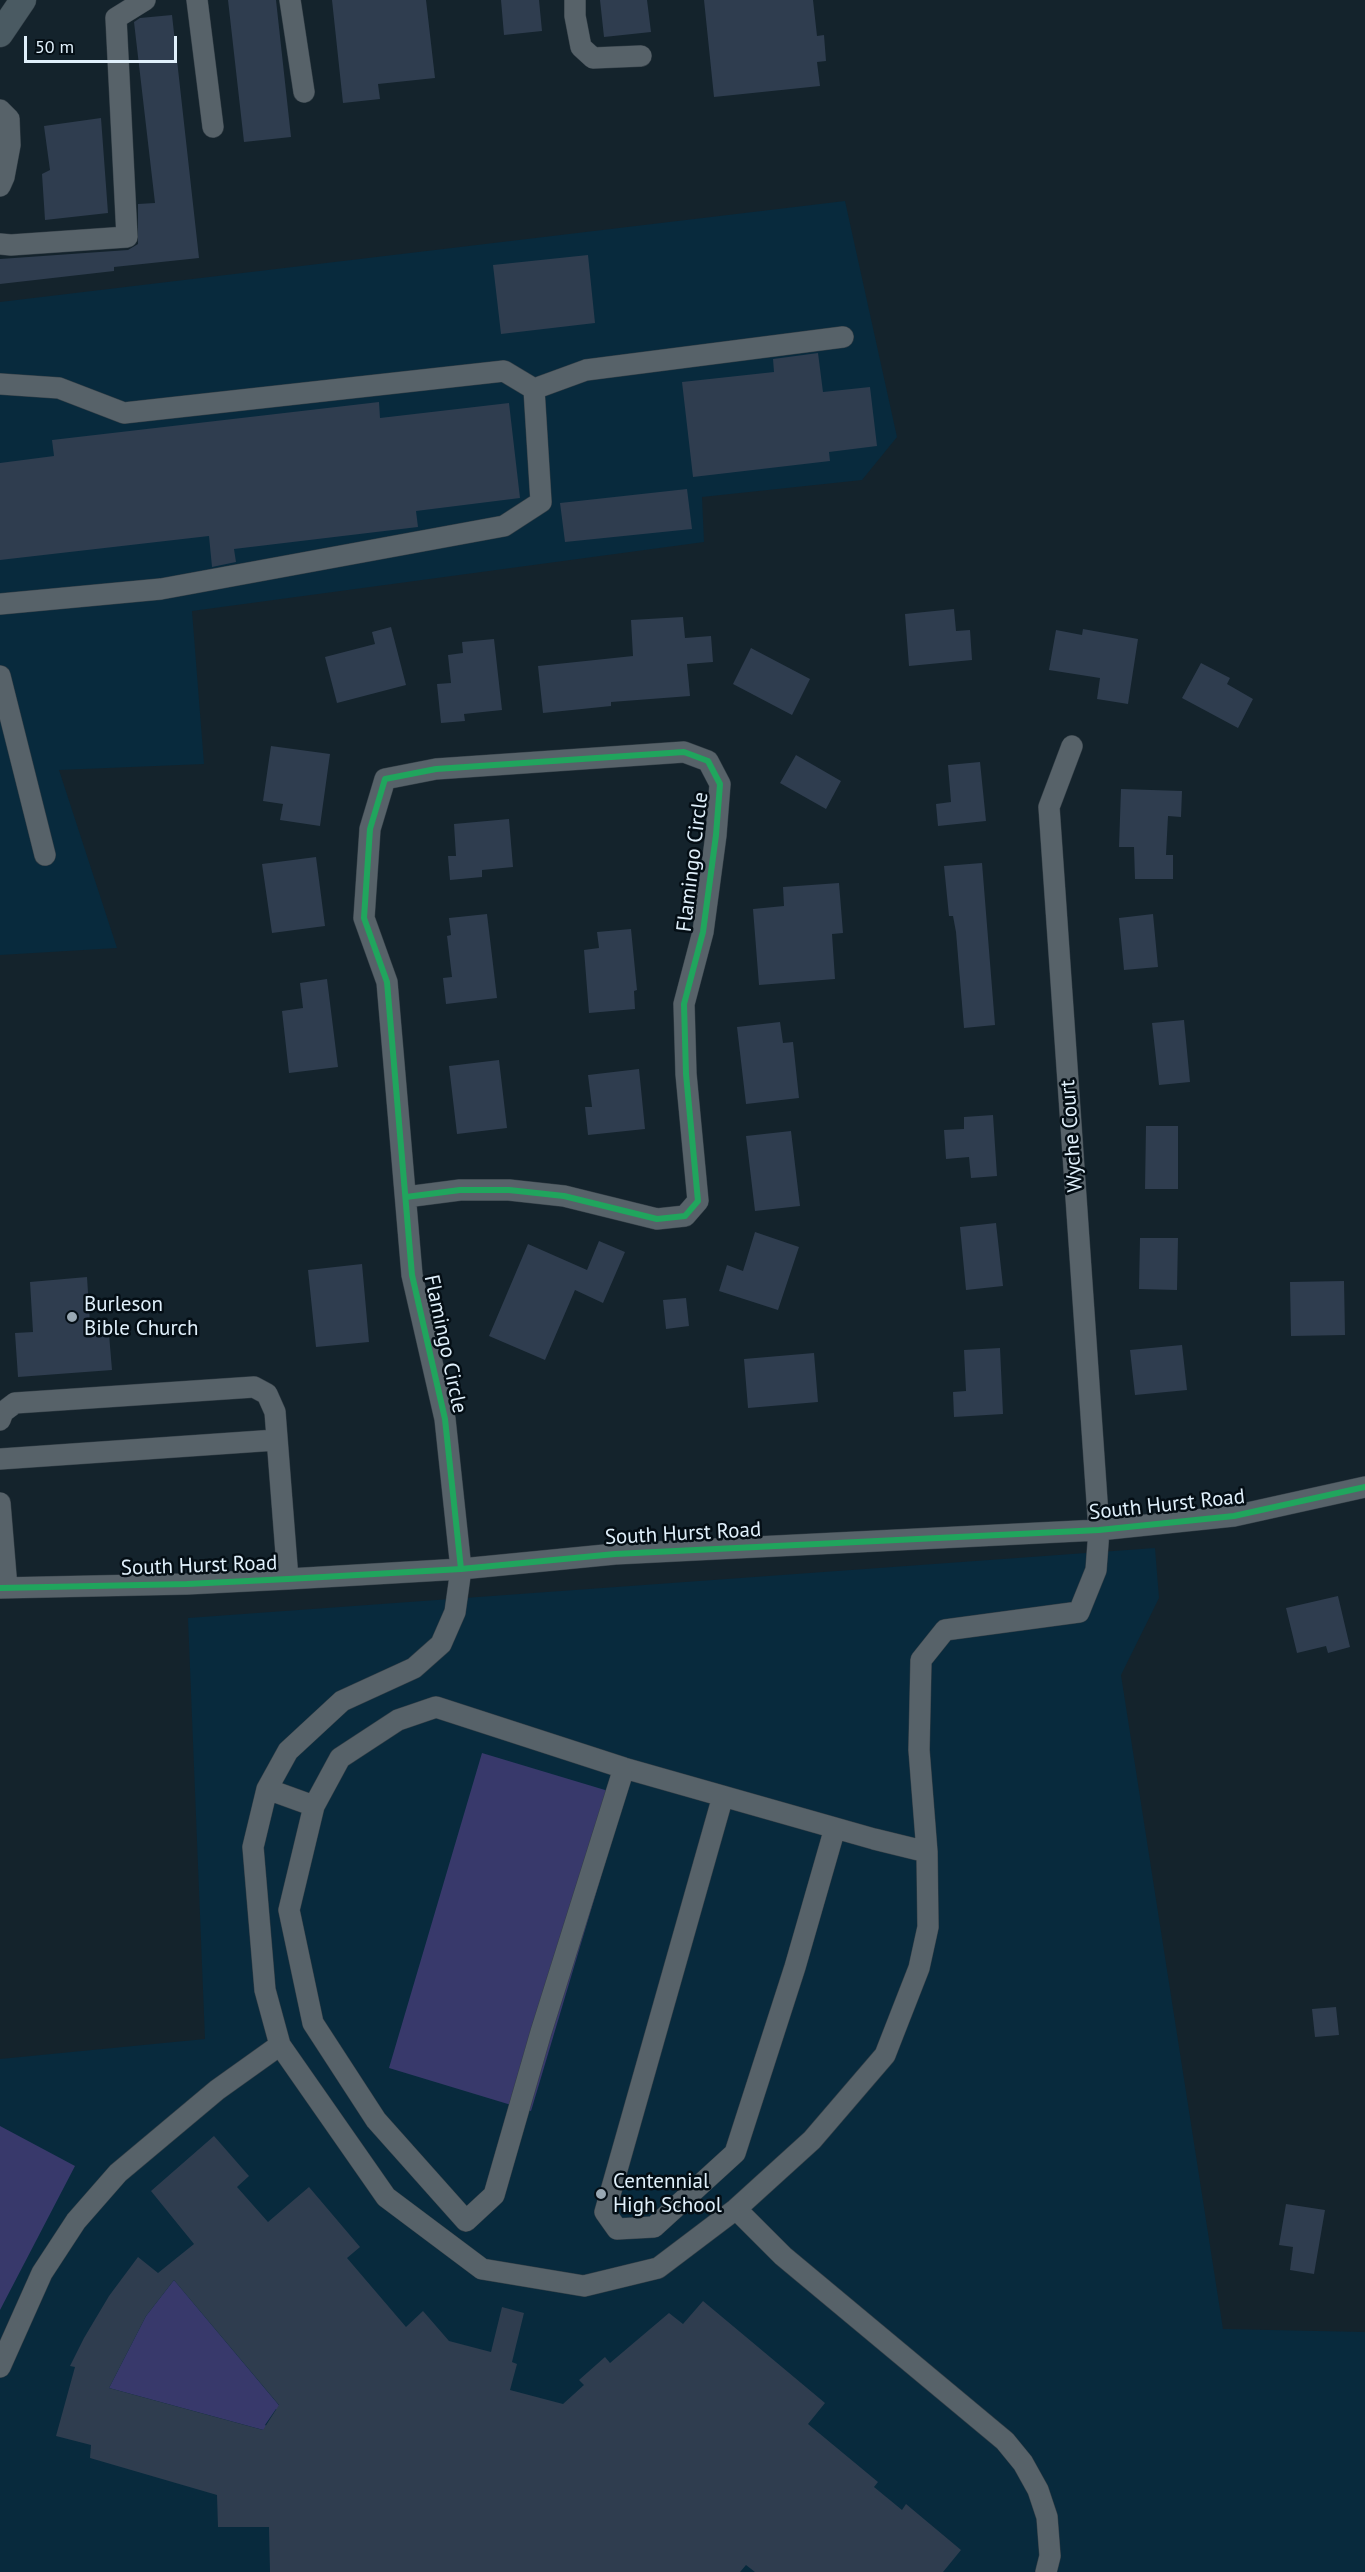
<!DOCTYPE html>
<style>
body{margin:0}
#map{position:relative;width:1365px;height:2572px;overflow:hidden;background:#14232c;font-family:"PT Sans",sans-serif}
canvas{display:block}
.scale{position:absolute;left:24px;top:36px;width:153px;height:27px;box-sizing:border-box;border:3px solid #e0f0fb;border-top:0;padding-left:8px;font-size:18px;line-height:21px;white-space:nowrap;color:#e0f0fb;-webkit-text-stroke:4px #040e15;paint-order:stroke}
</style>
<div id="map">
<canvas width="1365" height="2572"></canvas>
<div class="scale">50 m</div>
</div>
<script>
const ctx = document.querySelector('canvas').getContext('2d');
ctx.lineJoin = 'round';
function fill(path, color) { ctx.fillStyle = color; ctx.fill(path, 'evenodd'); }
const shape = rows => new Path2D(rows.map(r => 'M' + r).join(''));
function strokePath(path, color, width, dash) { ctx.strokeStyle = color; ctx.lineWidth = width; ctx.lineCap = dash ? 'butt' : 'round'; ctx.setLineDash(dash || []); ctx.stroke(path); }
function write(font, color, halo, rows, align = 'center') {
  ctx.font = font + ' "PT Sans",sans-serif'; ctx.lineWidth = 5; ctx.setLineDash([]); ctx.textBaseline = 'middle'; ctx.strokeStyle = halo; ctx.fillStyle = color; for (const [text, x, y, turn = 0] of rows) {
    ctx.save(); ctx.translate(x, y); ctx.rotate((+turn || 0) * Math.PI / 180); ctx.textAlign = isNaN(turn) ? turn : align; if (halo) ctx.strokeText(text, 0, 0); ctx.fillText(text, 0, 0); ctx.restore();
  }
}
const built = shape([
 [845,201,897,437,862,480,702,497,704,542,192,611,204,764,59,770,117,948,0,955,0,302],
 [1155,1548,1159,1598,1121,1675,1223,2329,1365,2332,1365,2572,0,2572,0,2059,205,2039,188,1618]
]);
const green = shape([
 [482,1753,625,1796,531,2111,389,2068],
 [0,2126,75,2166,0,2310],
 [174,2280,288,2416,276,2409,265,2425,278,2434,109,2388,146,2316]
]);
const building = shape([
 [228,0,276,0,291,137,244,142],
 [332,0,426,0,435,78,378,84,380,99,343,103],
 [501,0,539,0,542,31,504,35],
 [600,0,647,0,651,32,604,37],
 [704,0,813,0,817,36,824,35,826,61,817,62,820,86,714,97],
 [172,15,199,258,114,267,114,271,0,284,0,259,128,250,138,244,138,204,155,203,134,22,140,18],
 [101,118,108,213,45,220,42,174,50,170,44,126],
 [588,255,595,323,501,334,493,265],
 [818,353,823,392,870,387,877,446,829,452,830,461,693,477,682,382,774,372,773,359],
 [379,402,380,418,509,403,520,498,416,511,418,527,234,549,236,562,212,567,209,536,0,560,0,463,54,456,52,440],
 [687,489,692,529,565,542,560,503],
 [954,609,956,631,970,630,972,660,909,666,905,614],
 [683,617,685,638,711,636,713,662,687,664,690,696,611,702,611,706,543,713,538,666,633,656,631,620],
 [391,627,406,685,337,703,325,657,375,644,372,632],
 [1083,629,1138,639,1128,704,1097,699,1100,678,1049,670,1056,630,1082,635],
 [494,639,502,710,464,714,465,721,441,723,437,684,451,683,448,655,463,653,462,642],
 [751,648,810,679,792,715,733,684],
 [1201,663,1230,678,1227,684,1253,699,1238,728,1182,698],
 [271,746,330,754,320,826,280,820,283,804,263,801],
 [796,755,841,781,826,809,780,783],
 [980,762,986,821,938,826,936,804,951,802,948,765],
 [1121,789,1182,791,1181,817,1168,816,1166,855,1173,855,1173,879,1135,879,1134,847,1119,847],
 [509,819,513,867,482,870,482,877,450,880,448,856,456,856,454,824],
 [316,857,325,926,272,933,262,864],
 [982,863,995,1025,964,1028,956,932,953,916,949,916,944,866],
 [839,883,843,933,832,934,835,979,759,985,753,909,784,906,783,887],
 [487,914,497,998,446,1004,443,978,452,977,447,936,451,935,449,918],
 [1153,914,1158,967,1124,970,1119,918],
 [631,929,637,990,634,991,635,1009,589,1013,584,950,599,948,597,932],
 [327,979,338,1067,289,1073,282,1011,303,1008,300,983],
 [1184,1020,1190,1082,1159,1085,1152,1023],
 [780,1022,783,1043,793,1042,799,1098,746,1104,737,1027],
 [499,1060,507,1128,457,1134,449,1066],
 [639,1069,645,1129,588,1135,585,1107,592,1107,588,1075],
 [993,1115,997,1176,971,1178,969,1157,946,1159,944,1130,964,1129,964,1117],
 [1146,1126,1178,1126,1178,1189,1145,1189],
 [791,1131,800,1206,755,1211,746,1136],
 [996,1223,1003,1286,966,1290,960,1227],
 [755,1232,799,1247,778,1310,719,1291,727,1265,743,1271],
 [1140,1238,1178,1238,1177,1290,1139,1289],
 [599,1241,625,1252,603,1303,575,1290,545,1360,489,1336,528,1244,587,1270],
 [362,1264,369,1342,316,1347,308,1270],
 [87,1277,90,1323,108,1322,112,1370,18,1377,15,1333,33,1332,30,1282],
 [1344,1281,1345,1335,1291,1336,1290,1282],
 [686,1298,689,1326,666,1329,663,1300],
 [1182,1345,1187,1390,1135,1395,1130,1350],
 [1000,1348,1003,1414,954,1417,953,1392,966,1391,964,1350],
 [814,1353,818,1402,748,1408,744,1359],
 [1338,1596,1350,1647,1328,1653,1326,1646,1297,1653,1286,1608],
 [1336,2007,1339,2035,1315,2037,1312,2009],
 [214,2136,249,2176,237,2187,268,2222,309,2187,360,2247,347,2258,406,2327,423,2311,449,2341,491,2352,502,2307,524,2313,512,2362,517,2364,510,2390,563,2404,584,2385,579,2380,605,2357,610,2363,669,2313,683,2324,703,2301,825,2403,808,2424,878,2482,874,2487,902,2510,906,2504,961,2550,943,2572,755,2572,746,2565,740,2572,270,2572,269,2527,218,2527,217,2495,90,2458,91,2445,56,2436,75,2367,70,2366,84,2338,109,2296,138,2257,158,2273,194,2244,151,2191],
 [174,2280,279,2405,263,2430,109,2388,146,2316],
 [1286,2204,1325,2210,1314,2274,1290,2270,1293,2247,1279,2245]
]);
const minor = shape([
 [197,0,213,127],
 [290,0,304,92],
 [575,0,575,16,581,47,593,58,641,56],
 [0,110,9,119,10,145,4,177,0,186],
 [0,244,11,245,127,237,116,18,145,0],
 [0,384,59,388,124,413,504,371,534,389,541,502,504,526,161,589,0,604],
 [534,389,586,370,843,337],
 [0,676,45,855],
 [406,1197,460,1190,509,1190,564,1196,657,1219,685,1216,698,1201,686,1074,684,1004,703,932,716,835,720,784,708,761,684,752,436,769,385,779,370,829,364,918,387,982,412,1275,445,1419,461,1569,455,1612,441,1644,414,1668,342,1701,288,1751,267,1789,253,1847,265,1990,280,2045,386,2197,482,2269,584,2286,658,2268,736,2209,812,2140,885,2055,919,1968,928,1927,927,1852,919,1750,921,1660,945,1630,1079,1612,1096,1570,1099,1530,1049,807,1072,746],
 [0,1420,3,1412,15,1403,254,1387,267,1394,275,1412,288,1579],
 [0,1459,276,1440],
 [0,1503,7,1588],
 [0,1588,187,1584,288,1579,461,1569,615,1554,1099,1530,1234,1516,1365,1487],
 [267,1789,314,1806,340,1758,398,1720,436,1707,624,1768,874,1839,927,1852],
 [723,1796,605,2212,617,2229,654,2227,735,2153,795,1967,835,1828],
 [314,1806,289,1910,313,2023,376,2120,466,2221,494,2195,541,2032,624,1768],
 [736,2209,783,2256,1005,2441,1023,2463,1038,2490,1047,2517,1050,2556,1046,2572],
 [0,2367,42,2273,76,2221,118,2173,217,2090,280,2045]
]);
const major = shape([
 [0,34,23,0]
]);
const cycleway = shape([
 [406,1197,460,1190,509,1190,564,1196,657,1219,685,1216,698,1201,686,1074,684,1004,703,932,716,835,720,784,708,761,684,752,436,769,385,779,370,829,364,918,387,982,412,1275,445,1419,461,1569],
 [0,1588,187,1584,288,1579,461,1569,615,1554,1099,1530,1234,1516,1365,1487]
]);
const markers = [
 [72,1317,6,"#99a8b3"],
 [601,2194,6,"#99a8b3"]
];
const streetNames = [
 ["Flamingo Circle",693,862,-83],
 ["Wyche Court",1072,1136,-94],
 ["Flamingo Circle",445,1344,78],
 ["South Hurst Road",1167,1505,-6],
 ["South Hurst Road",683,1534,-3],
 ["South Hurst Road",199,1566,-2]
];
const poiNames = [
 ["Burleson",84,1305],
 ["Bible Church",84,1329],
 ["Centennial",613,2182],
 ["High School",613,2206]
];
fill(built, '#082a3d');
fill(green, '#38396b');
fill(building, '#2f3d4f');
strokePath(minor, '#343f47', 22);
strokePath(major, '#343f47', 27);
strokePath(minor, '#576269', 21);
strokePath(major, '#4a5a62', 26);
strokePath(cycleway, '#20a55d', 6);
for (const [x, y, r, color] of markers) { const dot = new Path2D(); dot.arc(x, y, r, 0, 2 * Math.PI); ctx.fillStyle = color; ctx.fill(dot); strokePath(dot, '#040e15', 2); }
write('21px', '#e0f0fb', '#040e15', streetNames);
write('21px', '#e0f0fb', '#040e15', poiNames, 'left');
</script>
